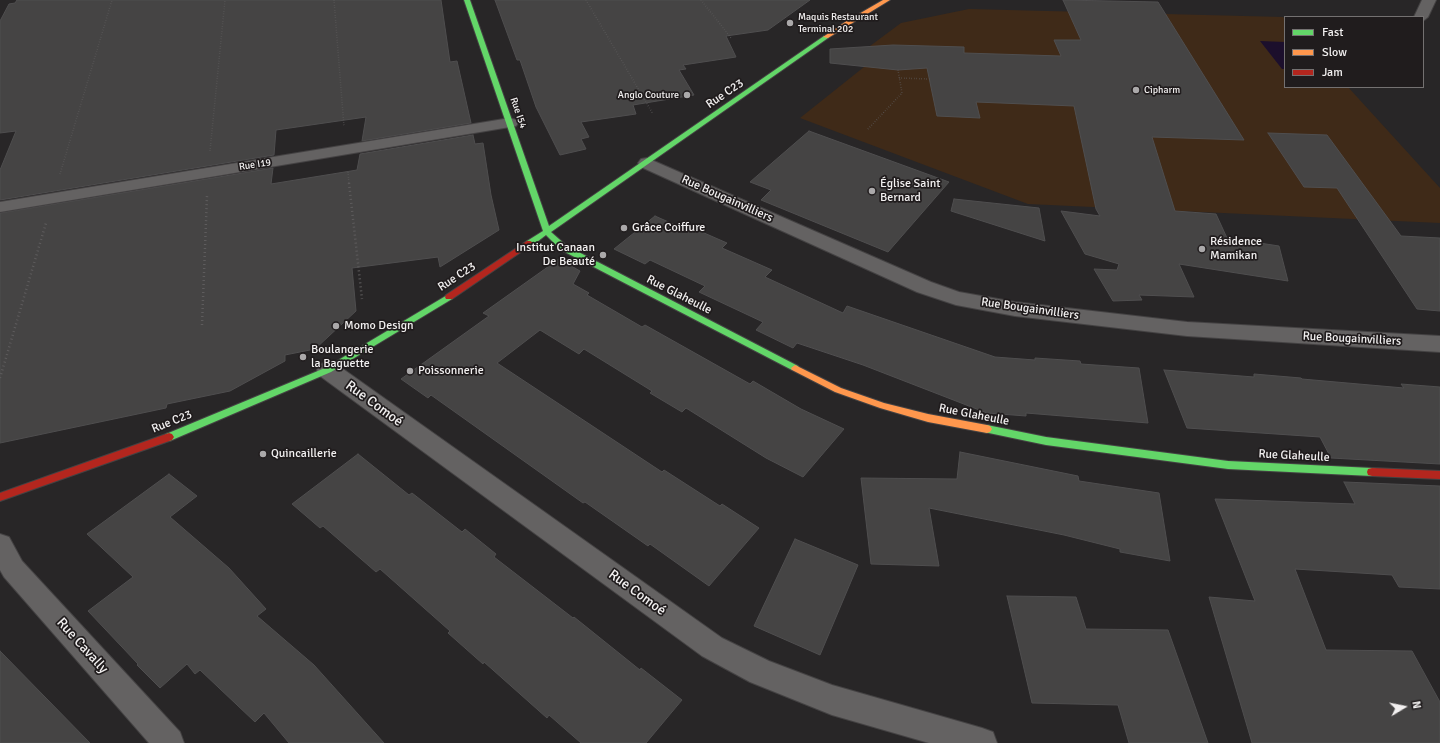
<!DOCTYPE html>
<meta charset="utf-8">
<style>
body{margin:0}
#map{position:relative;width:1440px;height:743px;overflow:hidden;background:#282627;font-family:Signika,sans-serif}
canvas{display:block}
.legend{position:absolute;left:1284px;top:16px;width:140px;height:72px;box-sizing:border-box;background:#201c1d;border:1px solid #747171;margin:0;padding:5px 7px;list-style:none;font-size:12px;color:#f2f0f0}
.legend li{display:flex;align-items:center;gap:8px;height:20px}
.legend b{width:20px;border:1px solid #747171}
.north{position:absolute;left:1384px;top:687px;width:40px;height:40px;-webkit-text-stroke:3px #201c1d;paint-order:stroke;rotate:80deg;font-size:11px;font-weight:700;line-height:16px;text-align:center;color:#f2f0f0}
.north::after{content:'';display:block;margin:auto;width:14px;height:18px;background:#f2f0f0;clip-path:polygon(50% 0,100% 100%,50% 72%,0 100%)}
</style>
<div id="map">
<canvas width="1440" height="743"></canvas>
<ul class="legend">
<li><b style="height:5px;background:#63d668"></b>Fast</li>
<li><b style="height:5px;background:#ff974d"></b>Slow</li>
<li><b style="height:5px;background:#b3261e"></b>Jam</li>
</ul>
<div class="north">N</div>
</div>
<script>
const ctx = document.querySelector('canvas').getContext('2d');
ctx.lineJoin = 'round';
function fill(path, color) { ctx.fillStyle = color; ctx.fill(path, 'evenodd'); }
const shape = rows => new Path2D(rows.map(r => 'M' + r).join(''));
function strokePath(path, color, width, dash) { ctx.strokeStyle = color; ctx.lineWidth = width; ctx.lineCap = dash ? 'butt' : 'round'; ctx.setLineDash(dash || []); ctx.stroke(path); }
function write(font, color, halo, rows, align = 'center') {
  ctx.font = font + ' Signika,sans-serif'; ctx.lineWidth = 3.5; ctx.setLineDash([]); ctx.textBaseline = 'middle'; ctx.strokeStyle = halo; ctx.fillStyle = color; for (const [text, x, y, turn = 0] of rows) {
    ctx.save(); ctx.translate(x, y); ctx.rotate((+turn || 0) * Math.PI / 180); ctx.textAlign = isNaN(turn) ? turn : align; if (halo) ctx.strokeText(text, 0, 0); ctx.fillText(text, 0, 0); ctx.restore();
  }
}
const green = shape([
 [969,9,1283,17,1285,19,1285,87,1348,87,1440,188,1440,223,1028,204,800,118,864,67,862,52,901,23]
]);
const water = shape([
 [1260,41,1285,42,1285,69,1282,69]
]);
const building = shape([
 [17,0,441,0,450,62,457,61,471,123,362,141,366,117,276,130,274,155,0,200,0,170,16,131,0,133,0,21,9,4,15,3,17,0],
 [495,0,810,0,768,30,726,36,736,57,683,65,686,69,679,70,694,95,633,105,636,114,581,122,589,137,581,139,586,149,560,155,536,107,520,60,517,60,495,0],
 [1063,0,1158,2,1244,140,1152,137,1175,211,1216,214,1227,238,1279,246,1288,281,1179,264,1194,297,1139,295,1142,300,1113,301,1094,269,1117,270,1119,264,1085,254,1061,211,1100,216,1096,209,1074,106,976,102,980,118,937,116,927,68,898,70,830,63,830,49,893,45,964,47,964,53,1061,56,1054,40,1081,40,1063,0],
 [809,131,949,182,888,252,761,200,771,190,750,182,809,131],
 [1268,133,1327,135,1401,236,1440,238,1440,311,1417,309,1337,188,1304,187,1268,133],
 [473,135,475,144,483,143,491,195,499,230,440,267,438,257,352,268,356,311,315,349,285,355,285,361,230,391,167,404,166,408,0,443,0,213,273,168,271,184,357,170,360,154,473,135],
 [954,199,1039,208,1045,241,951,211,954,199],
 [655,216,691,232,695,229,727,243,722,248,772,270,765,277,843,313,847,306,995,357,1035,360,1035,358,1080,361,1081,364,1139,368,1148,423,1026,413,1026,416,987,413,863,365,797,343,793,348,756,330,763,322,699,292,705,286,650,260,645,264,614,249,655,216],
 [559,259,580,271,573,284,589,293,587,295,642,327,645,325,750,384,753,381,801,409,844,429,803,477,766,458,686,408,682,412,650,393,652,391,584,349,579,354,540,330,497,363,662,472,664,470,720,506,722,504,759,528,709,586,650,544,648,546,585,502,583,503,431,395,428,398,401,379,489,316,483,313,559,259],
 [1164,370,1254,377,1254,374,1301,378,1302,379,1404,388,1401,384,1440,387,1440,464,1331,458,1320,437,1187,428,1164,370],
 [960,452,1078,476,1079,481,1159,493,1170,561,1120,552,1120,549,1064,535,929,508,939,566,871,564,861,478,957,479,960,452],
 [358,454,409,495,412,493,462,532,465,529,496,554,494,557,573,618,574,617,640,670,641,668,682,700,646,743,581,743,549,715,547,718,484,662,483,664,448,633,450,631,380,569,376,572,323,526,320,528,292,504,358,454],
 [169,474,197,496,170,517,229,568,266,609,257,616,314,665,384,743,289,743,264,713,255,722,200,670,195,674,187,664,160,688,137,665,138,664,88,611,133,577,87,534,169,474],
 [1344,482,1440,486,1440,589,1399,587,1392,575,1295,569,1326,650,1412,651,1440,702,1440,743,1252,743,1209,597,1255,601,1215,499,1355,504,1344,482],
 [795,539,858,565,820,655,754,626,795,539],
 [1007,596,1076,597,1086,629,1168,630,1208,743,1129,743,1118,705,1032,703,1007,596],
 [0,651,90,743,0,743,0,651]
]);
const pathFar1 = shape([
 [334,0,344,127],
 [586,0,653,114],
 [701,0,731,38],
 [899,78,930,79],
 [868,129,902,93,898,70],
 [210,151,225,0],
 [348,172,349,184],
 [60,174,112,0]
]);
const path = shape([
 [349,183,362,299],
 [202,325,207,196],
 [0,378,46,223]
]);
const street = shape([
 [1422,0,1436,0,1428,17,1423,21,1423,17,1414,17,1422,0],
 [510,118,516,120,518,123,516,126,0,212,0,202,510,118],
 [647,158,931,282,959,292,1015,302,1187,322,1440,336,1440,352,1187,336,1015,316,956,305,917,292,641,167,638,163,641,159,647,158],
 [328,362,336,364,722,638,769,661,832,685,982,728,993,732,997,743,929,743,832,715,750,682,702,656,320,376,317,370,320,364,328,362],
 [0,534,9,537,22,561,180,732,184,743,149,743,4,577,0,570,0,534]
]);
const fast = shape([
 [464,0,470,0,549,226,824,36,828,36,828,38,551,232,567,246,798,366,799,368,798,370,792,370,561,250,546,235,533,245,527,245,526,243,527,241,543,231,464,0],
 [449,294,453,297,452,299,331,372,172,440,169,441,166,440,164,437,166,434,325,368,449,294],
 [987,425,1046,437,1228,461,1372,468,1376,469,1377,472,1376,475,1372,476,1228,469,1046,445,984,432,982,429,984,426,987,425]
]);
const slow = shape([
 [883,0,890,0,828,38,823,37,845,22,883,0],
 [795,365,841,388,884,403,928,414,987,425,990,426,992,429,990,432,987,433,928,422,880,408,835,392,792,370,791,368,795,365]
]);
const jam = shape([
 [527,241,530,241,534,243,452,299,446,299,445,297,446,295,527,241],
 [169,433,172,434,174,437,172,440,0,501,0,493,169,433],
 [1372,468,1440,471,1440,479,1372,476,1368,475,1367,472,1368,469,1372,468]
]);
const markers = [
 [790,23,4,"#aba9aa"],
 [1136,90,4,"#aba9aa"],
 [687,95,4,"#aba9aa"],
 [872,191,4,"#aba9aa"],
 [624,228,4,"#aba9aa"],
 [1202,249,4,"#aba9aa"],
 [603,255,4,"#aba9aa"],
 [336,326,4,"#aba9aa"],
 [303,357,4,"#aba9aa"],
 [410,371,4,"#aba9aa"],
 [263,454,4,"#aba9aa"]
];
const farPoinames = [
 ["Maquis Restaurant",798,17],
 ["Terminal 202",798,29],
 ["Cipharm",1144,90],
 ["Anglo Couture",679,95,"right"]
];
const farStreetnames = [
 ["Rue I54",518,113,71],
 ["Rue I19",255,165,-9]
];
const streetNames = [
 ["Rue C23",725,94,-34],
 ["Rue Bougainvilliers",727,199,24],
 ["Rue C23",457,277,-33],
 ["Rue Glaheulle",679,295,27],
 ["Rue Bougainvilliers",1030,309,8],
 ["Rue Bougainvilliers",1352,339,3],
 ["Rue Glaheulle",974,415,11],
 ["Rue C23",172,422,-22],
 ["Rue Glaheulle",1294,456,3]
];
const poiNames = [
 ["Église Saint",880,184],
 ["Bernard",880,198],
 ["Grâce Coiffure",632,228],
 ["Résidence",1210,242],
 ["Mamikan",1210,256],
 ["Institut Canaan",595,248,"right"],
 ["De Beauté",595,262,"right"],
 ["Momo Design",344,326],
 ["Boulangerie",311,350],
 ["la Baguette",311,364],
 ["Poissonnerie",418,371],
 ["Quincaillerie",271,454]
];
const nearStreetnames = [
 ["Rue Comoé",374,404,36],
 ["Rue Comoé",637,593,36],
 ["Rue Cavally",82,646,48]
];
fill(green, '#3f2a18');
fill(water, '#1c0f2c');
fill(building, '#454444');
strokePath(building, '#4f4e4f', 1);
strokePath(street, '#444243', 2);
strokePath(fast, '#444243', 2);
strokePath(slow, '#444243', 2);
strokePath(jam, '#444243', 2);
strokePath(pathFar1, '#5e5c5d', 1.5, [0.5, 2]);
strokePath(path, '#5e5c5d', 2.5, [1, 3]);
fill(street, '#646262');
fill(fast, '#63d668');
fill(slow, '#ff974d');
fill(jam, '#b3261e');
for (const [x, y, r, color] of markers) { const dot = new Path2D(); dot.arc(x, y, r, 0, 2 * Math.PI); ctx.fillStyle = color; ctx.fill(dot); strokePath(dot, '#201c1d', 1.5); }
write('10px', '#f2f0f0', '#201c1d', farPoinames, 'left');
write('10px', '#f2f0f0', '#201c1d', farStreetnames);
write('12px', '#f2f0f0', '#201c1d', streetNames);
write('12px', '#f2f0f0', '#201c1d', poiNames, 'left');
write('14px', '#f2f0f0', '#201c1d', nearStreetnames);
</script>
